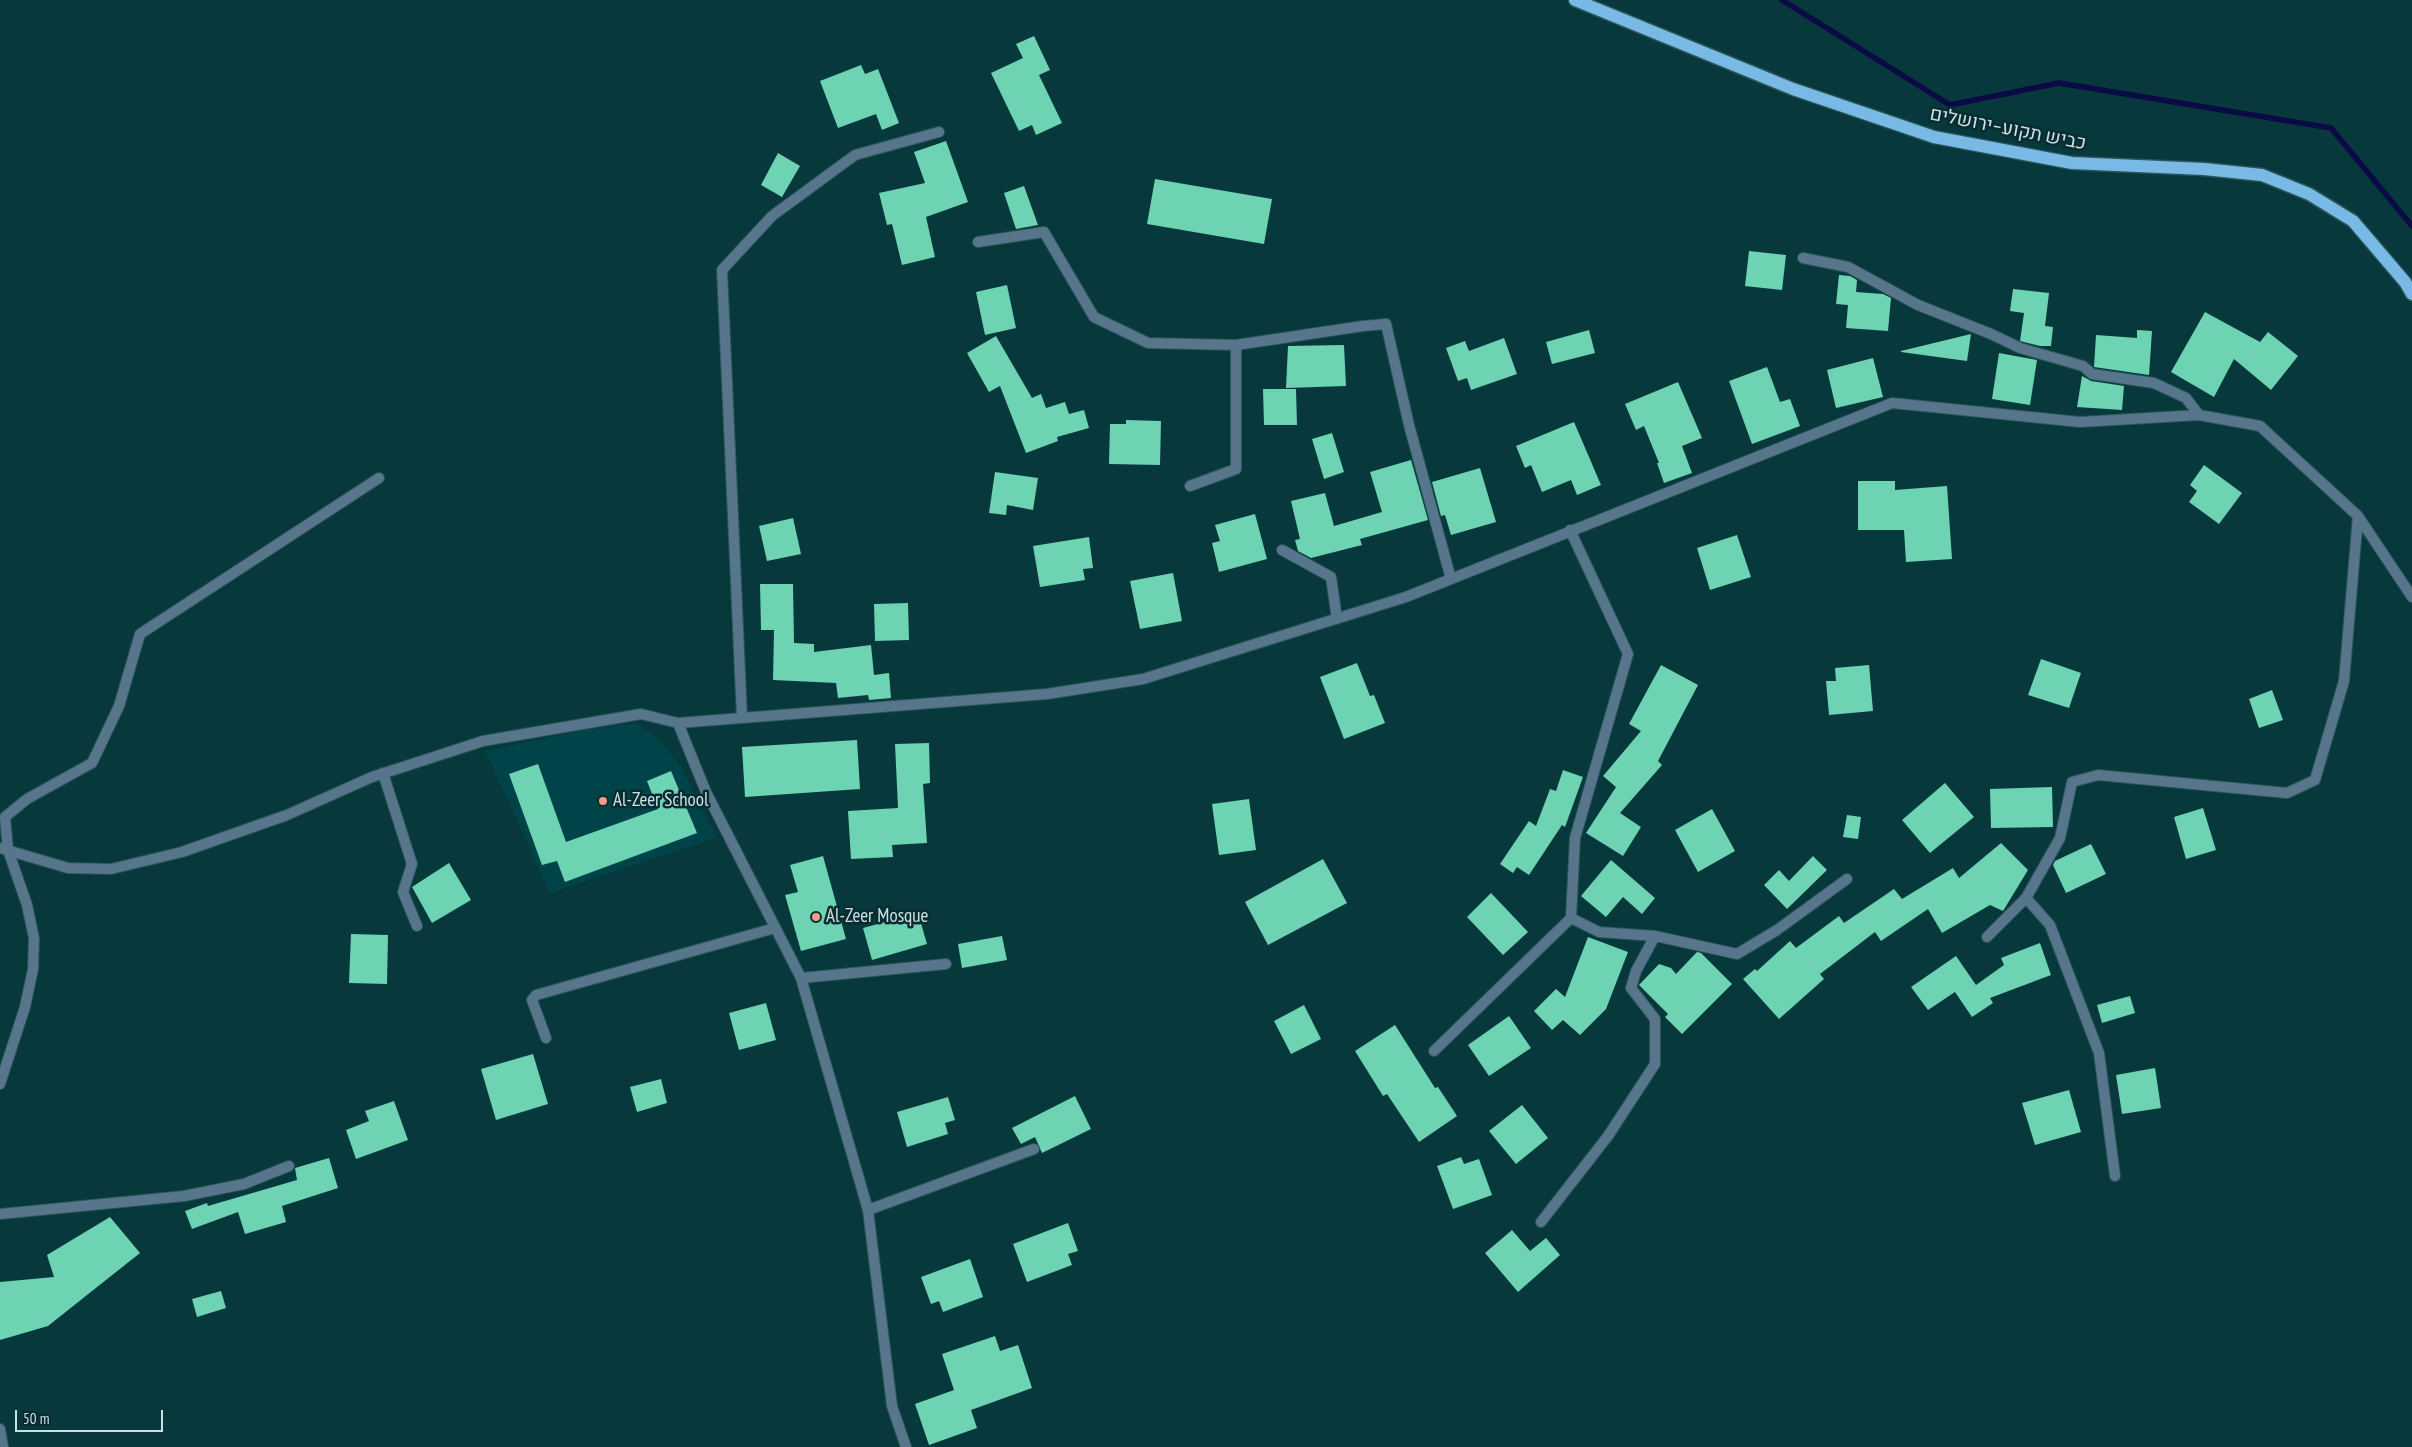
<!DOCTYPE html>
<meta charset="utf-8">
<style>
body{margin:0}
#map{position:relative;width:2412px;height:1447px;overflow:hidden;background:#07383c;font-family:"PT Sans Narrow",sans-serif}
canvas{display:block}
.scale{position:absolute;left:15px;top:1410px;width:148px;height:22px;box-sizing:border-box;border:2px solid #cae1e4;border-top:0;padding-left:6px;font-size:15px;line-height:18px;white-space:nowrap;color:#cae1e4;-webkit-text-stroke:4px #092c30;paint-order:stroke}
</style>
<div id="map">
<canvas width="2412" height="1447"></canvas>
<div class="scale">50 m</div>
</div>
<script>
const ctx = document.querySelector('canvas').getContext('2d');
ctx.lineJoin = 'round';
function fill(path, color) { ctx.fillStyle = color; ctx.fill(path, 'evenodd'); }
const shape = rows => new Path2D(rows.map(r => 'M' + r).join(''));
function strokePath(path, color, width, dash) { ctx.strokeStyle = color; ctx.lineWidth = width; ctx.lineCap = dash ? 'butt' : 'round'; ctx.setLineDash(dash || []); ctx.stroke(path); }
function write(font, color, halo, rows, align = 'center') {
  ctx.font = font + ' "PT Sans Narrow",Heebo,sans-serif'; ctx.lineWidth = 5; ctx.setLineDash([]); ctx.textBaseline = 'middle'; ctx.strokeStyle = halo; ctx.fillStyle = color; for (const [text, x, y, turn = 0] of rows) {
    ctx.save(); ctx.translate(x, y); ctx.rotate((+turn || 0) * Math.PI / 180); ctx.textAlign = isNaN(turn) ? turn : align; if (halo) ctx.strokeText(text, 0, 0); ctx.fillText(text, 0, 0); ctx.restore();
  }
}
const built = shape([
 [634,723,657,737,680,765,717,838,550,893,485,751,594,728]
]);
const stream = shape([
 [1782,0,1950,105,2059,83,2331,128,2412,226]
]);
const building = shape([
 [1034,36,1050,70,1039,75,1062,123,1036,135,1032,125,1019,131,991,73,1023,58,1016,44],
 [861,65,865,74,878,69,899,123,882,130,876,114,838,128,820,81],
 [946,141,968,202,926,217,935,257,902,265,892,224,887,225,879,193,925,183,914,152],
 [778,153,800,166,782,197,761,185],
 [1155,179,1272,199,1264,244,1147,224],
 [1024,186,1038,225,1016,229,1004,193],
 [1749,251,1786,255,1782,290,1745,286],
 [1839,275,1850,276,1857,280,1856,292,1883,294,1891,298,1888,331,1846,328,1848,305,1836,304],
 [1007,285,1016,328,985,335,976,292],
 [2013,289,2049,293,2045,326,2053,327,2051,346,2040,346,2020,341,2024,313,2010,311],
 [2205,312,2260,342,2268,332,2298,356,2271,390,2234,359,2214,397,2171,372],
 [1589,330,1595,353,1552,364,1546,342],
 [2137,330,2152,331,2149,375,2094,367,2096,335,2137,338],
 [1971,334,1967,361,1901,352,1901,351],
 [996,336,1032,398,1041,394,1046,408,1065,402,1069,414,1084,410,1089,428,1057,437,1058,441,1026,453,1000,386,989,392,967,353],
 [1504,338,1517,374,1471,390,1467,378,1458,381,1446,348,1465,341,1469,351],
 [1344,345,1346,386,1286,388,1288,346],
 [1999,353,2037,360,2030,405,1992,399],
 [1873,358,1883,397,1836,408,1827,370],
 [1767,367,1780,402,1790,399,1800,426,1752,444,1729,381],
 [2082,376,2091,381,2124,386,2122,410,2077,407],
 [1678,382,1702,438,1682,446,1692,473,1664,483,1657,463,1659,463,1644,426,1636,430,1625,404],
 [1263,389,1296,389,1297,425,1264,425],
 [1126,420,1161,421,1160,465,1109,464,1110,424,1126,424],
 [1574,422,1601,485,1577,495,1571,480,1542,492,1531,465,1525,468,1516,446],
 [1332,433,1344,472,1324,479,1312,439],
 [1411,460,1428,520,1360,539,1362,545,1311,558,1298,551,1295,540,1300,539,1291,501,1325,493,1334,526,1382,512,1370,472],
 [2204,465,2242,493,2219,524,2189,502,2197,491,2190,485],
 [1480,468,1496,522,1451,535,1445,515,1441,516,1432,482],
 [995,472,1038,478,1033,510,1007,505,1006,515,989,513],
 [1858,481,1895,481,1895,490,1947,486,1952,559,1906,562,1904,530,1858,530],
 [1255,514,1267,559,1219,572,1212,543,1220,541,1215,525],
 [793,518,801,554,767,561,759,526],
 [1737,535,1751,577,1710,590,1697,548],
 [1089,537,1093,568,1083,569,1085,580,1040,587,1033,546],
 [1173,573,1182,621,1140,629,1130,581],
 [760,584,793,584,794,643,814,644,814,652,871,645,874,675,889,673,891,698,869,700,868,695,838,698,836,683,773,680,774,630,761,630],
 [908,603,909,640,875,641,874,604],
 [2041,659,2081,673,2069,708,2028,695],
 [1357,663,1370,696,1374,695,1385,723,1344,739,1320,677],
 [1661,665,1698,685,1658,761,1662,765,1620,813,1641,827,1623,856,1586,833,1616,787,1603,776,1641,731,1629,724],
 [1869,665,1873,711,1829,715,1826,681,1836,681,1835,668],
 [2272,690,2283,720,2259,728,2249,699],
 [857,740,860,789,745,797,742,747],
 [929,743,930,783,923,784,927,843,892,845,893,857,851,859,848,811,898,808,895,744],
 [538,764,566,842,658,809,647,781,671,771,697,833,565,882,557,861,542,865,509,774],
 [1563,770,1583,777,1565,827,1562,825,1529,875,1517,867,1513,873,1500,864,1529,821,1536,826,1550,789,1556,791],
 [1945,783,1974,817,1930,853,1902,820],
 [2052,787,2053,827,1991,828,1990,789],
 [1249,799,1256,850,1219,855,1212,804],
 [2203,808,2216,850,2186,859,2174,817],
 [1712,809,1735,851,1698,872,1675,830],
 [1847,815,1861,817,1858,839,1843,837],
 [2001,843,2028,870,2003,911,1990,905,1942,933,1928,909,1881,941,1875,932,1820,974,1824,979,1779,1019,1743,979,1755,969,1757,971,1790,941,1796,948,1839,916,1844,923,1894,889,1902,899,1953,868,1959,878],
 [2091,844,2106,874,2066,893,2053,865,2055,861],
 [823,856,846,939,801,951,785,895,798,892,790,865],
 [1813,856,1827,870,1787,909,1764,885,1779,870,1789,881],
 [1323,859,1347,903,1268,945,1245,902],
 [1611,860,1655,898,1642,914,1623,897,1606,917,1581,896],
 [449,863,471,900,432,923,412,887],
 [1491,893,1528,932,1503,955,1467,917],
 [918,913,927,944,872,960,863,928],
 [351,934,388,935,387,984,349,983],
 [1002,936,1007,960,962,968,958,944],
 [1588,937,1628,952,1606,1009,1580,1035,1563,1020,1552,1030,1534,1011,1556,989,1565,997],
 [2040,943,2051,975,1990,998,1993,1003,1972,1017,1955,992,1928,1010,1911,987,1956,956,1976,985,2004,965,2001,958],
 [1697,952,1701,953,1732,984,1682,1034,1665,1017,1668,1014,1639,985,1659,964,1671,968,1676,974],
 [2130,996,2135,1013,2102,1023,2097,1005],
 [766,1003,776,1040,739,1050,729,1013],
 [1304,1005,1321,1039,1291,1054,1274,1021],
 [1509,1016,1531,1048,1489,1076,1468,1045],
 [1395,1025,1435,1088,1438,1087,1457,1116,1419,1142,1387,1094,1383,1096,1355,1051],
 [533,1054,548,1104,496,1120,481,1069],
 [2155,1068,2161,1108,2122,1114,2116,1075],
 [661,1079,667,1103,637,1112,630,1087],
 [2069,1090,2081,1132,2035,1145,2022,1103],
 [1075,1096,1091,1129,1042,1153,1035,1137,1021,1144,1012,1128],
 [948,1097,955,1120,945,1123,948,1134,907,1147,897,1112],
 [394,1101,408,1140,356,1159,346,1130,369,1121,365,1111],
 [1522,1105,1548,1138,1516,1164,1489,1131],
 [1461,1157,1464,1164,1479,1159,1492,1195,1453,1209,1437,1166],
 [329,1158,338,1188,282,1206,286,1222,245,1234,238,1212,192,1229,185,1211,207,1203,208,1206,297,1180,295,1168],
 [110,1217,140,1253,48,1326,0,1340,0,1282,54,1277,47,1255],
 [1068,1223,1078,1251,1068,1254,1072,1265,1027,1282,1013,1244],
 [1512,1230,1530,1251,1546,1238,1560,1255,1518,1292,1485,1253],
 [970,1259,983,1297,943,1312,939,1301,931,1304,921,1277],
 [221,1291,226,1308,197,1317,192,1299],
 [995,1336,1000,1351,1018,1345,1032,1388,971,1410,977,1428,929,1445,915,1404,954,1390,942,1354]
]);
const service = shape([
 [801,978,946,964],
 [868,1210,1034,1149]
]);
const minor = shape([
 [978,242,1044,232,1094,317,1148,343,1236,345,1363,326,1386,324,1409,425,1451,579],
 [1803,258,1848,267,1918,305,1991,334,2020,348,2083,366,2092,374,2154,383,2186,398,2199,415],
 [1190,486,1236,469,1236,345],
 [1282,550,1331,577,1337,619],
 [742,718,722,270,772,216,855,155,939,132],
 [678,723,1047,694,1143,679,1406,597,1892,403,2080,422,2199,415,2260,426,2358,516,2412,597],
 [383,773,412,864,403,892,417,926],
 [2026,898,2050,925,2099,1053,2115,1176],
 [1571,918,1599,932,1655,936,1737,954,1777,930,1847,879],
 [1987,937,2026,898,2060,838,2072,782,2098,775,2287,793,2315,780,2344,681,2358,516],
 [546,1038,532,1000,536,995,775,928],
 [1434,1051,1571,918,1575,838,1628,654,1570,530],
 [0,1084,25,1007,33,969,34,938,27,905,8,850,5,817,27,799,92,763,119,706,140,634,379,478],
 [0,1214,184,1196,244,1184,289,1166],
 [1541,1222,1608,1136,1655,1064,1655,1019,1631,988,1636,971,1655,936],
 [0,1429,3,1447]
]);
const tertiary = shape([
 [0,848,68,868,111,869,182,852,287,815,372,777,483,741,641,714,678,723,706,792,801,978,868,1210,892,1406,906,1447]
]);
const primary = shape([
 [1575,0,1793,89,1934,137,2072,163,2204,169,2262,175,2309,194,2353,221,2405,282,2412,294]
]);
const markers = [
 [603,801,5,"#f49e8a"],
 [816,917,5,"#f49e8a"]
];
const streetNames = [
 ["כביש תקוע–ירושלים",2008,129,11]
];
const poiNames = [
 ["Al-Zeer School",613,801],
 ["Al-Zeer Mosque",826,917]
];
fill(built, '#004348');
strokePath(stream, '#0b0946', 5.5);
fill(building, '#6dd3b3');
strokePath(service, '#2a565a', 12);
strokePath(minor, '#2a565a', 12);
strokePath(tertiary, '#2a565a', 12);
strokePath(primary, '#2a565a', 15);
strokePath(service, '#57768b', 10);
strokePath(minor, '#57768b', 10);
strokePath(tertiary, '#57768b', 10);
strokePath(primary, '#78bae5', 12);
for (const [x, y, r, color] of markers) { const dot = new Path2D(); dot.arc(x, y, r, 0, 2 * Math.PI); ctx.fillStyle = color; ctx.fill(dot); strokePath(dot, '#092c30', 2); }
write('19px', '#cae1e4', '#092c30', streetNames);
write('19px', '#cae1e4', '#092c30', poiNames, 'left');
</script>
